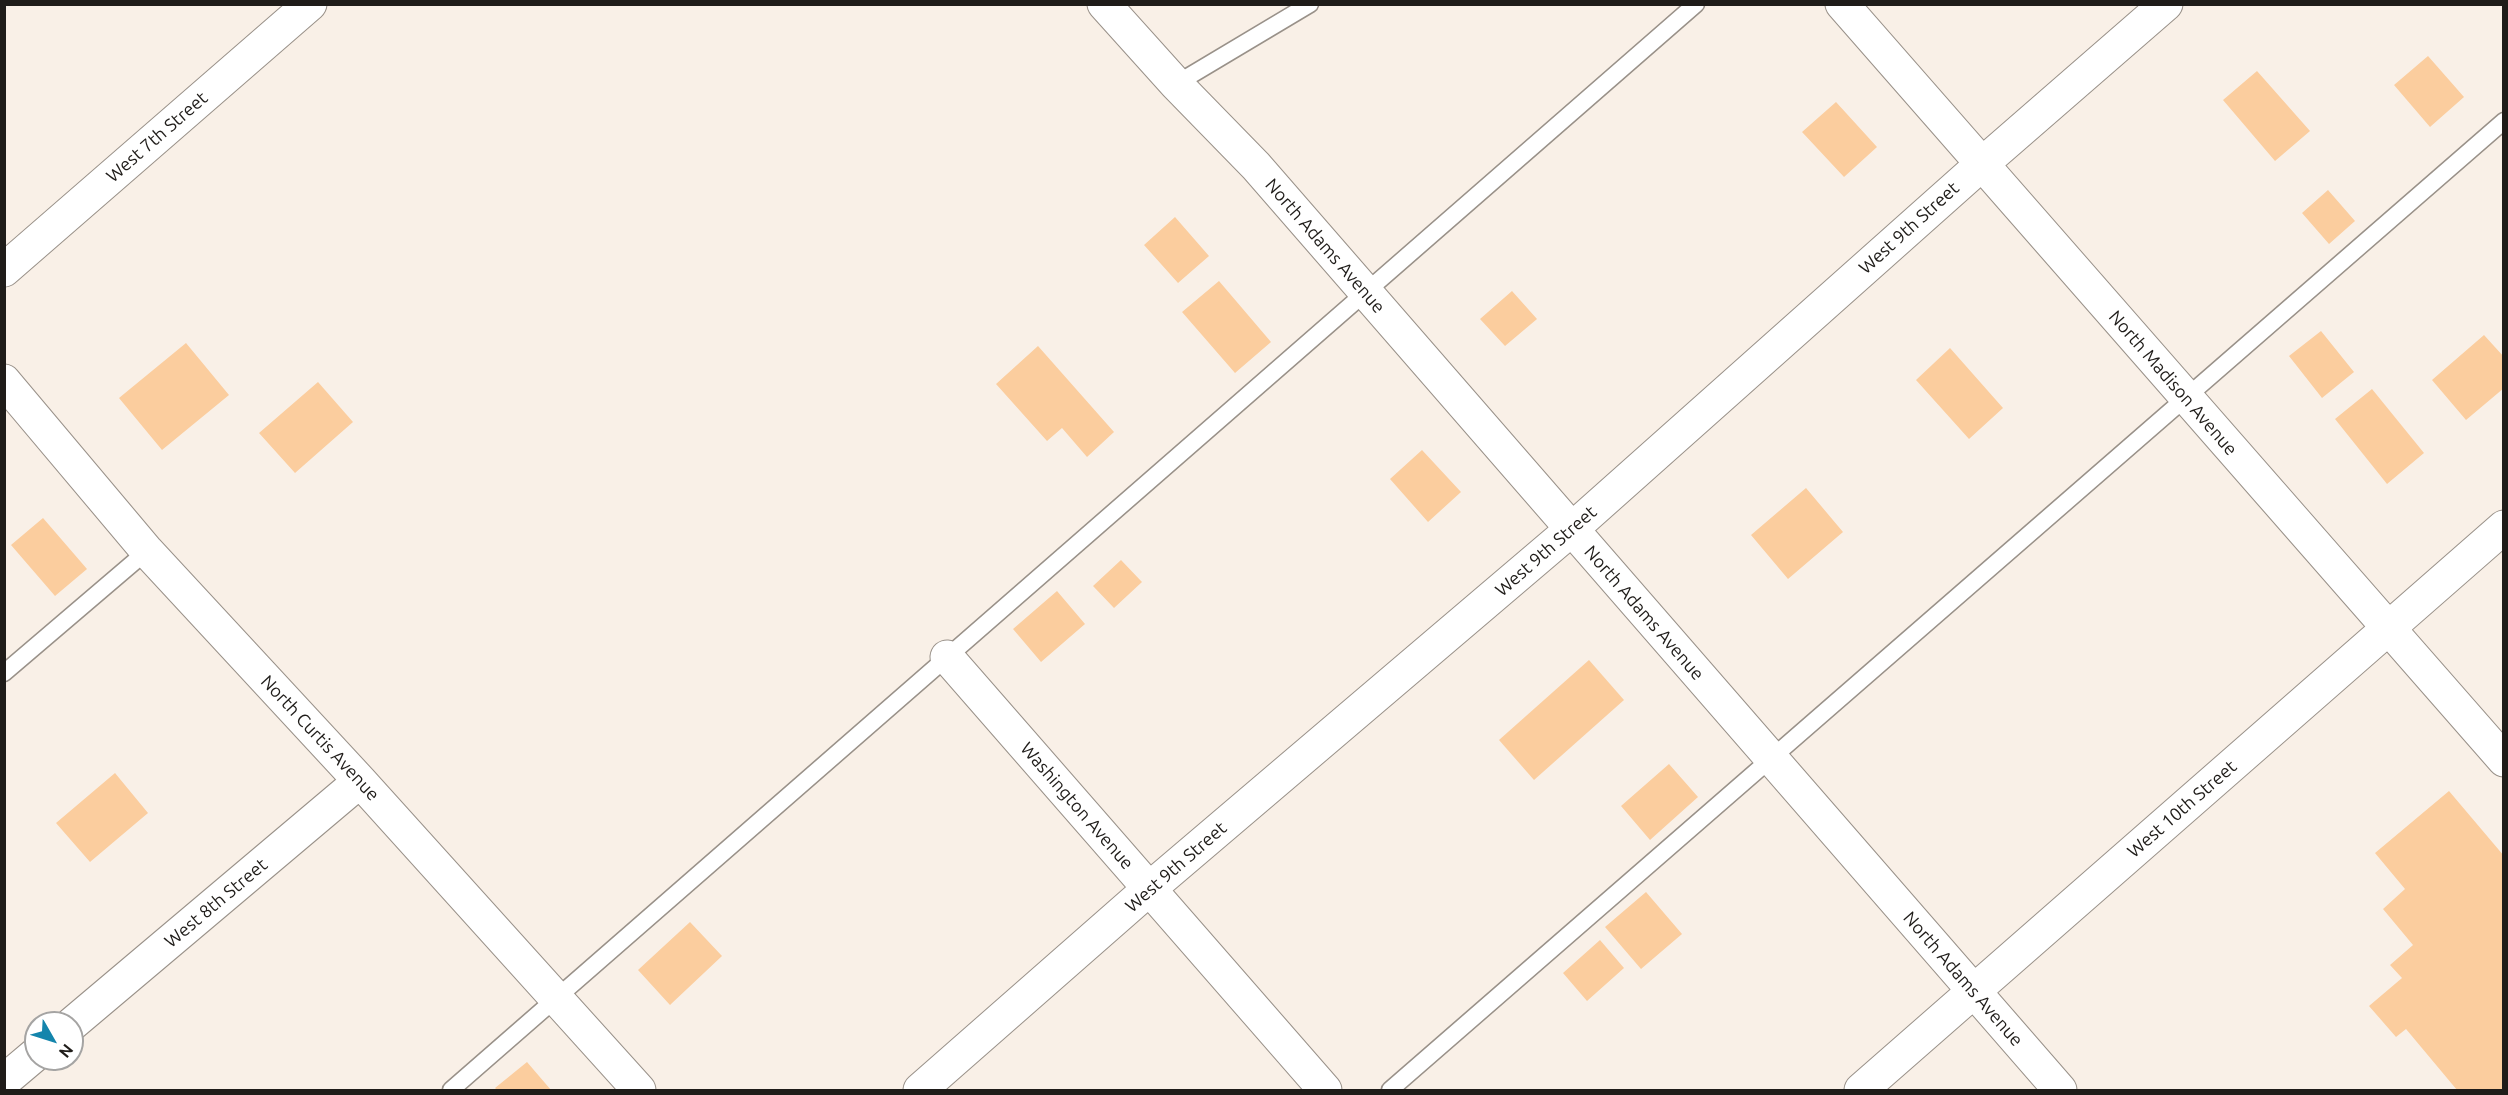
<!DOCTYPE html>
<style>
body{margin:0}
#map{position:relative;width:2508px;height:1095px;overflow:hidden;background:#f9f0e7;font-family:Ubuntu,sans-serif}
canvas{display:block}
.frame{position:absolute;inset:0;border:6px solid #1f1c19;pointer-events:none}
.north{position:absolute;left:24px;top:1011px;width:60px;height:60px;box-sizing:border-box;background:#fff;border:2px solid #a5a4a3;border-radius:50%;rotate:129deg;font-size:16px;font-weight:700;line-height:24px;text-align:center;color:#1f1c19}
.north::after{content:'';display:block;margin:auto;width:21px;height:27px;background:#1485ac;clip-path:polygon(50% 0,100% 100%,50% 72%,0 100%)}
</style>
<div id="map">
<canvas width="2508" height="1095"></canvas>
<div class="frame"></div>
<div class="north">N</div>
</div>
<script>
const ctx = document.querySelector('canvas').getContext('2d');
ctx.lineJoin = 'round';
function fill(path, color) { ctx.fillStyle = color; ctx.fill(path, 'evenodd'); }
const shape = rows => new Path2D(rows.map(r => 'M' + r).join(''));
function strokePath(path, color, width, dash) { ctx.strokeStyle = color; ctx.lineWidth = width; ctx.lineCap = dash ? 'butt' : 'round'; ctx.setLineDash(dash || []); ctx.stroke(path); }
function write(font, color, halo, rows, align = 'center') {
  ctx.font = font + ' Ubuntu,sans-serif'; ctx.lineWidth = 4.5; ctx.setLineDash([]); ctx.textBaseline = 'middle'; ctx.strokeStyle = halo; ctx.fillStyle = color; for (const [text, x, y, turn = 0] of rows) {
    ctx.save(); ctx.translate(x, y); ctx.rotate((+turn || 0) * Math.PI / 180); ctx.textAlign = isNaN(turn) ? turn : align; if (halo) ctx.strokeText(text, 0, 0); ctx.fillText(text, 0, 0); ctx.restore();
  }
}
const building = shape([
 [2428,56,2464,97,2430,127,2394,85],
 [2257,71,2310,131,2275,161,2223,100],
 [1836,102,1877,147,1844,177,1802,132],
 [2328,190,2355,221,2329,244,2302,213],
 [1175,217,1209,256,1178,283,1144,245],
 [1219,281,1271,342,1235,373,1182,312],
 [1512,291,1537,319,1505,346,1480,319],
 [2321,331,2354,372,2322,398,2289,356],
 [2484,335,2504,357,2504,388,2466,420,2432,380],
 [186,343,229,395,162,450,119,398],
 [1038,346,1114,432,1087,457,1062,428,1047,441,996,384],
 [1950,348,2003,408,1969,439,1916,380],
 [318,382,353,422,295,473,259,433],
 [2372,389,2424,453,2387,484,2335,419],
 [1422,450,1461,492,1428,522,1390,479],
 [1806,488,1843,532,1788,579,1751,535],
 [43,518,87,569,55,596,11,545],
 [1121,560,1142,582,1114,608,1093,586],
 [1057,591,1085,624,1041,662,1013,629],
 [1589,660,1624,700,1534,780,1499,740],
 [1669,764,1698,797,1650,840,1621,806],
 [115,773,148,813,90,862,56,823],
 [2449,791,2504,856,2504,1090,2457,1090,2406,1029,2396,1037,2369,1006,2402,978,2390,965,2413,945,2383,909,2405,889,2375,853],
 [1646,892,1682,934,1641,969,1605,927],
 [690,922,722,956,670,1005,638,970],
 [1600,940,1624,968,1587,1001,1563,973],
 [527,1062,551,1090,497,1090,495,1088]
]);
const service = shape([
 [1176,84,1310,4],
 [4,673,147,551],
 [451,1090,1696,4],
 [1390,1090,2504,121]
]);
const minor = shape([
 [1104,4,1176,84,1256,166,2060,1090],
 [1842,4,2504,760],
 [4,270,310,4],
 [4,381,147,551,360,781,639,1090],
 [947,657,1325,1090],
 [72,1024,360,781],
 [4,1081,36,1054],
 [1861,1090,2504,527]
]);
const tertiary = shape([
 [920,1090,1149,889,1572,529,1982,164,2166,4]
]);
const streetNames = [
 ["West 7th Street",157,137,-41],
 ["West 9th Street",1909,228,-42],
 ["North Adams Avenue",1325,246,49],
 ["North Madison Avenue",2173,383,49],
 ["West 9th Street",1546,551,-41],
 ["North Adams Avenue",1644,613,49],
 ["North Curtis Avenue",320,738,47],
 ["Washington Avenue",1077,806,49],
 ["West 10th Street",2182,809,-41],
 ["West 9th Street",1176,867,-41],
 ["West 8th Street",216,903,-40],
 ["North Adams Avenue",1963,979,49]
];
fill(building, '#fbcd9e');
strokePath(service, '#999189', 19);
strokePath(minor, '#999189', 35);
strokePath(tertiary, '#999189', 35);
strokePath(service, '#fff', 16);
strokePath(minor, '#fff', 33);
strokePath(tertiary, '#fff', 33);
write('18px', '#1f1c19', '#fff', streetNames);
</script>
